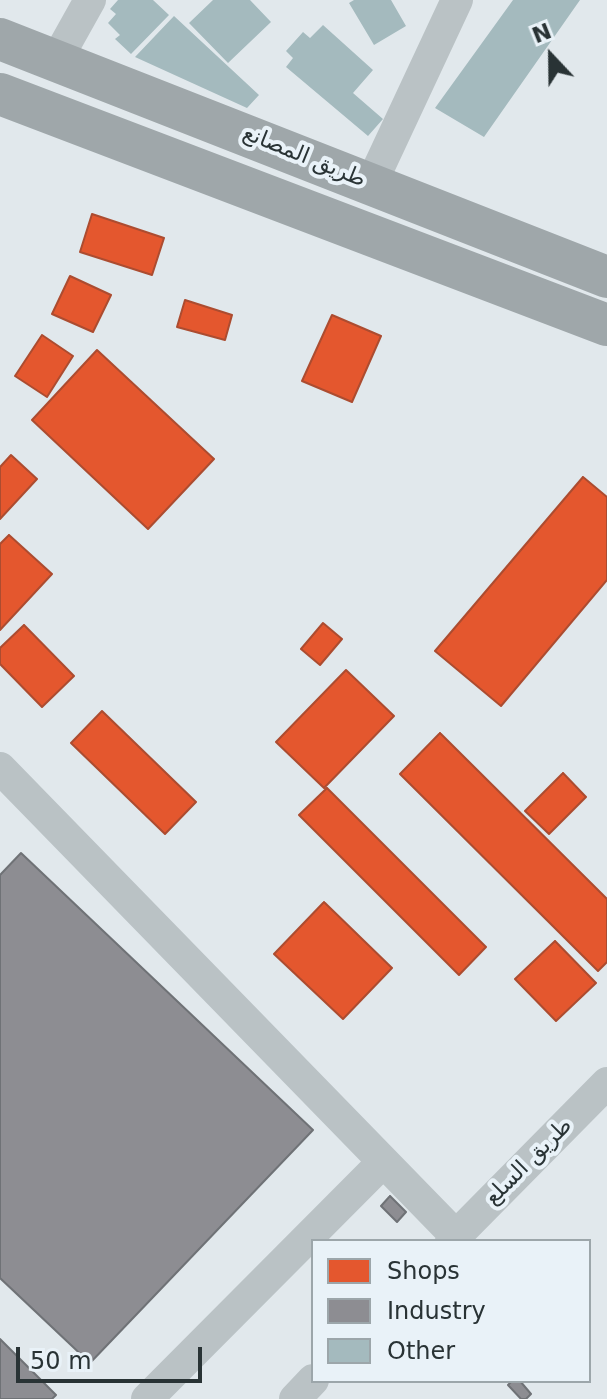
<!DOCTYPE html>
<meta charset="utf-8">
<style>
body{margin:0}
#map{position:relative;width:607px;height:1399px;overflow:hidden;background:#e1e8ec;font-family:"DejaVu Sans",sans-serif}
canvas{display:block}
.legend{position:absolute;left:311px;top:1239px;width:280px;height:144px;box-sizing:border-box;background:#e9f2f8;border:2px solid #9ca6aa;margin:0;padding:10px 14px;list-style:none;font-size:24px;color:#293335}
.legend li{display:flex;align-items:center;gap:16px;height:40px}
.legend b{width:40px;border:2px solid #9ca6aa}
.north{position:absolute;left:511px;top:16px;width:80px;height:80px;-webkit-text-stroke:6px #e9f2f8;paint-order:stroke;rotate:338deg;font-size:22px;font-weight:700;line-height:32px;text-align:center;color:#293335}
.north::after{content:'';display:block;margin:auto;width:28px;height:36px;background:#293335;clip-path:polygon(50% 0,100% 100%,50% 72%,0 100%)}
.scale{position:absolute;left:16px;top:1347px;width:186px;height:36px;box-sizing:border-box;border:4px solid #293335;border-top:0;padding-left:10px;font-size:24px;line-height:28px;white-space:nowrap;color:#293335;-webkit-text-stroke:6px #e9f2f8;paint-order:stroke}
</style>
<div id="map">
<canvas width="607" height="1399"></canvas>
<ul class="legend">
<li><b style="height:22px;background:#e4572e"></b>Shops</li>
<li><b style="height:22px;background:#8d8d92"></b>Industry</li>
<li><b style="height:22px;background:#a4babe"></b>Other</li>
</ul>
<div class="north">N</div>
<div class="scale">50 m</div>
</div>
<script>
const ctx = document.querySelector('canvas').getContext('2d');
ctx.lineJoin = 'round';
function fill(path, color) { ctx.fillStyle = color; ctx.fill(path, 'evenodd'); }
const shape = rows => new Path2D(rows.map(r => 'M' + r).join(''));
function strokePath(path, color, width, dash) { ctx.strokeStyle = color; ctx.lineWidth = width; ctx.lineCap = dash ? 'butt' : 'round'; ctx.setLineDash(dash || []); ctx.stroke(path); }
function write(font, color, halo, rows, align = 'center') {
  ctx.font = font + ' "DejaVu Sans","Noto Sans Arabic",sans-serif'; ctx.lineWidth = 8; ctx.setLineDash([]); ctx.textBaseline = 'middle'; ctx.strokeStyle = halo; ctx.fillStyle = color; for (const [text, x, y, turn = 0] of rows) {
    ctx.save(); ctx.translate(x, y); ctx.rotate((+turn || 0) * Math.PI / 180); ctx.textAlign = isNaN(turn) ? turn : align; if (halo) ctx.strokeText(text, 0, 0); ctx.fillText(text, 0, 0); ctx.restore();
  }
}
const shops = shape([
 [92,214,164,238,152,275,80,252,92,214],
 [70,276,111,295,93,332,52,314,70,276],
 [185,300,232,315,225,340,177,327,185,300],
 [332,315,381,336,352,402,302,381,332,315],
 [42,335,73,356,47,397,15,376,42,335],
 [97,350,214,459,148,529,32,420,97,350],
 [11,455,37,479,0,519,0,467,11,455],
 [583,477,607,497,607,580,501,706,435,651,583,477],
 [9,535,52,574,0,630,0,544,9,535],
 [323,623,342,639,320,665,301,649,323,623],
 [24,625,74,676,42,707,0,664,0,648,24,625],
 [346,670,394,716,324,788,276,742,346,670],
 [102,711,196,802,165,834,71,743,102,711],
 [440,733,607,899,607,962,598,971,400,774,440,733],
 [563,773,586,797,549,834,525,811,563,773],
 [327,788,486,947,459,975,299,815,327,788],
 [324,902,392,968,343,1019,274,954,324,902],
 [555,941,596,983,556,1021,515,979,555,941]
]);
const industry = shape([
 [21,853,313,1130,90,1363,0,1278,0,875,21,853],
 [390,1196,406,1212,397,1222,381,1206,390,1196],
 [0,1339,56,1395,52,1399,0,1399,0,1339],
 [512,1381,520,1381,531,1394,526,1399,521,1399,508,1385,512,1381]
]);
const building = shape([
 [118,0,153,0,169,15,131,54,115,39,120,35,108,23,116,14,110,9],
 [213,0,250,0,271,22,228,63,189,23],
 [354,0,391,0,406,26,374,45,349,3],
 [513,0,580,0,484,137,435,108],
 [174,16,259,95,247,108,135,57],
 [323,25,373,70,353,93,383,119,368,136,286,67,293,58,286,51,303,32,310,38]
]);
const minor = shape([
 [57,59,90,0],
 [371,184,457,0],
 [0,768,456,1236],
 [451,1241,607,1083],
 [147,1399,383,1162],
 [295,1399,313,1380]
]);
const major = shape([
 [0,39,607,277],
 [0,94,607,325]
]);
const streetNames = [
 ["طريق المصانع",304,157,22],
 ["طريق السلع",529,1162,-45]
];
fill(shops, '#e4572e');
strokePath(shops, '#ac4c30', 2);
fill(industry, '#8d8d92');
strokePath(industry, '#6f7276', 2);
fill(building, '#a4babe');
strokePath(minor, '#bac2c5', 32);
strokePath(major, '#9fa7aa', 42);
write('22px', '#293335', '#e9f2f8', streetNames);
</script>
